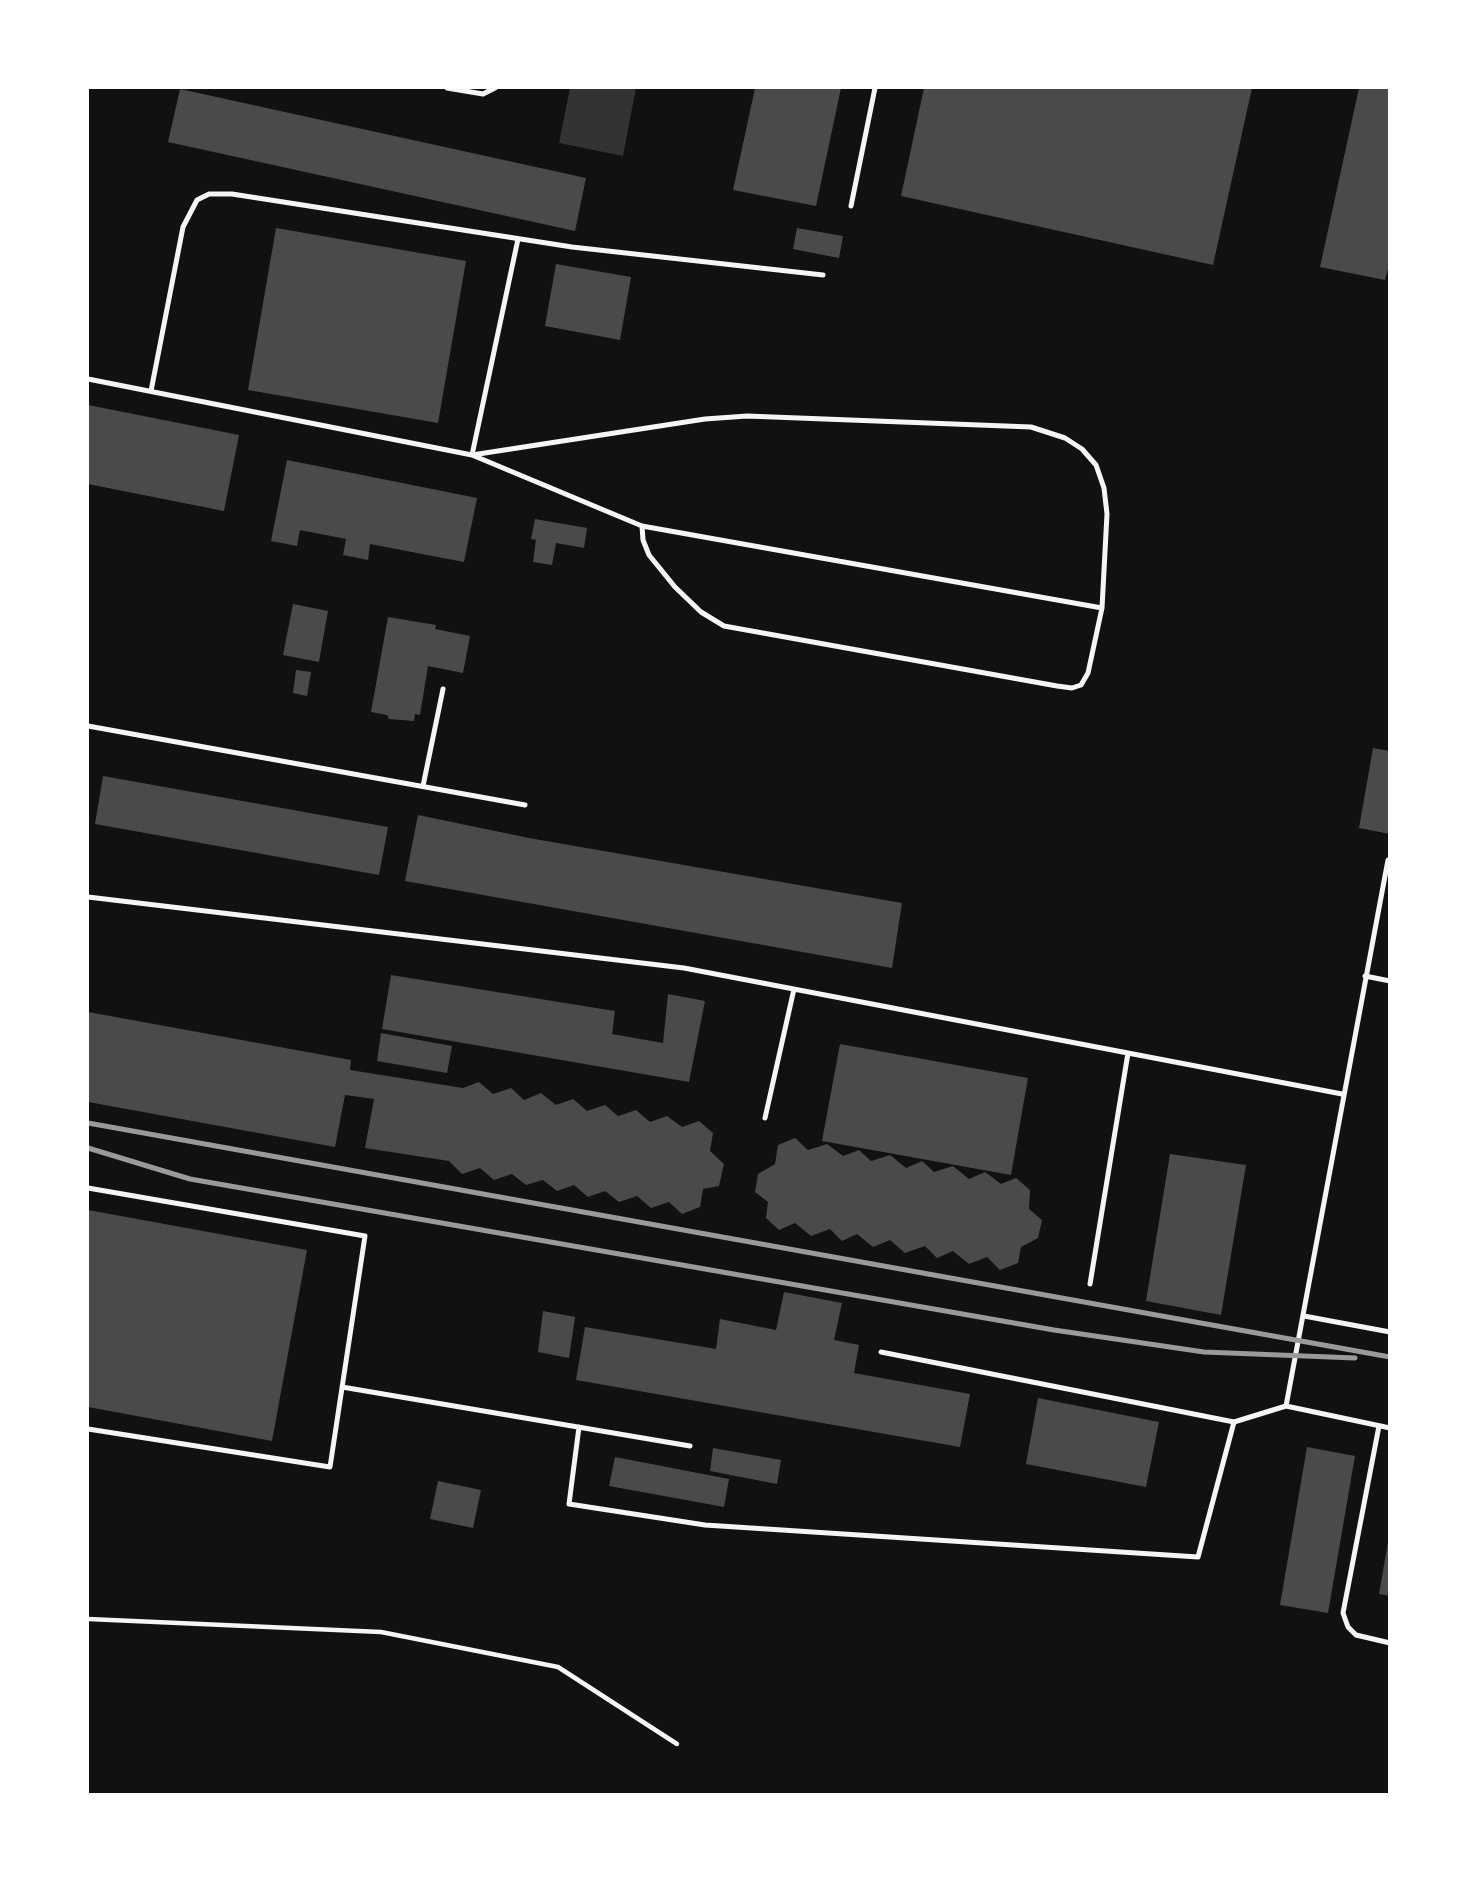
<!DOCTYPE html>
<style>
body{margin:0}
#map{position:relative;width:1477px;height:1882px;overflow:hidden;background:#111;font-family:"Zilla Slab",serif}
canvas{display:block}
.frame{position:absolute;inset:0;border:89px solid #fff;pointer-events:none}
</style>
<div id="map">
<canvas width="1477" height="1882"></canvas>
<div class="frame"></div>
</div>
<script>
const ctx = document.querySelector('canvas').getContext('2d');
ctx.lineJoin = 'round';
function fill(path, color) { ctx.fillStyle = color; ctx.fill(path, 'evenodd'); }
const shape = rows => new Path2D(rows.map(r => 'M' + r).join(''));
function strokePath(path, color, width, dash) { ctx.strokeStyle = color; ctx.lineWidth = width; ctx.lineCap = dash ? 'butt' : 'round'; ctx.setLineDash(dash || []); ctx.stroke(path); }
const water = shape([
 [570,88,636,88,623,156,559,143]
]);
const building = shape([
 [755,88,841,88,816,206,733,190],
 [924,88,1252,88,1213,265,901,196],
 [1359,88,1390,88,1390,262,1385,280,1320,267],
 [180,89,586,178,575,231,168,142],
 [276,228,466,261,438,423,248,390],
 [797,228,843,236,839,258,793,249],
 [556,264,631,277,620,340,545,326],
 [88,405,239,435,224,511,88,484],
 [287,460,477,498,464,562,370,544,368,560,343,555,346,539,300,530,297,546,271,541],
 [535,519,587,528,584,548,556,543,552,565,533,562,536,540,531,539],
 [293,604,328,611,319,662,283,655],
 [388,617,436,625,435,629,470,636,463,673,428,666,420,715,415,714,414,721,389,719,387,715,371,712],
 [296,670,311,672,307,696,293,693],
 [1373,748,1390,751,1390,834,1359,828],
 [103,776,388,827,379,875,95,824],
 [418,815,529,838,902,903,892,968,405,881],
 [391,975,615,1011,612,1034,663,1043,668,994,705,1001,689,1082,382,1029],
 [88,1012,351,1060,350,1070,463,1088,479,1082,493,1094,511,1088,524,1100,541,1093,556,1105,573,1099,587,1111,605,1105,618,1116,636,1110,650,1122,667,1116,682,1127,699,1121,713,1133,710,1151,724,1164,719,1186,703,1189,700,1207,682,1214,669,1202,651,1208,637,1196,619,1202,605,1191,588,1197,574,1185,557,1191,543,1180,526,1185,512,1174,494,1180,480,1168,462,1174,449,1161,365,1148,374,1099,345,1095,335,1147,88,1102],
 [381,1033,452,1046,447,1073,377,1061],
 [840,1044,1028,1078,1011,1175,822,1141],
 [795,1138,808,1150,827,1144,843,1156,859,1150,871,1161,890,1155,906,1168,922,1161,934,1172,953,1166,969,1179,985,1172,1001,1184,1016,1178,1030,1190,1029,1209,1042,1220,1038,1238,1021,1247,1018,1263,1000,1270,987,1257,969,1264,953,1251,937,1258,925,1246,905,1253,890,1240,873,1247,857,1234,842,1241,830,1229,811,1236,795,1223,779,1230,766,1218,768,1202,755,1192,758,1174,775,1164,778,1145],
 [1170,1154,1246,1165,1221,1315,1146,1301],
 [88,1210,307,1250,272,1441,88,1407],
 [784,1292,842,1303,834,1340,859,1345,854,1373,970,1394,960,1447,576,1380,585,1327,716,1349,720,1319,776,1330],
 [543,1311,575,1317,569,1358,538,1352],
 [1038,1398,1159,1422,1146,1487,1026,1464],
 [1307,1447,1355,1456,1328,1613,1280,1605],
 [713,1448,781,1460,777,1484,710,1471],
 [615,1457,729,1479,724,1507,609,1486],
 [438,1481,481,1490,473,1528,430,1519],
 [1388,1542,1390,1542,1390,1596,1379,1594]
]);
const path = shape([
 [88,1619,381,1632,558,1667,677,1744]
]);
const service = shape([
 [447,88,483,94,495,88],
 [851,206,875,88],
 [88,379,472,455,642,526,1102,608,1107,514,1104,488,1096,465,1082,449,1065,438,1031,427,747,416,705,419,472,455],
 [151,391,183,227,197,200,209,194,232,194,572,247,823,275],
 [472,455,518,239],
 [642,526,643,540,649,555,675,587,701,612,724,626,1057,686,1072,688,1081,685,1088,673,1102,608],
 [88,726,525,805],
 [423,786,443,689],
 [88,897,684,968,1342,1094],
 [1365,976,1390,981],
 [765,1118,794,989],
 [88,1188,365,1236,330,1467,88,1429],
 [1090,1284,1128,1053],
 [1304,1316,1390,1332],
 [342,1387,690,1446],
 [1286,1406,1388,860],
 [1234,1422,1286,1406,1390,1428],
 [1379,1426,1343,1613,1348,1627,1356,1635,1390,1643],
 [579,1427,569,1504,705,1525,1198,1557,1234,1422,881,1352]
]);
const rail = shape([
 [88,1123,1390,1357],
 [88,1148,190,1179,1054,1330,1204,1352,1355,1358]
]);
fill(water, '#333');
fill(building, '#4a4a4a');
strokePath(path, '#f5f5f5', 4.5);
strokePath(service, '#f5f5f5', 5);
strokePath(rail, '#9a9a9a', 5);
</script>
